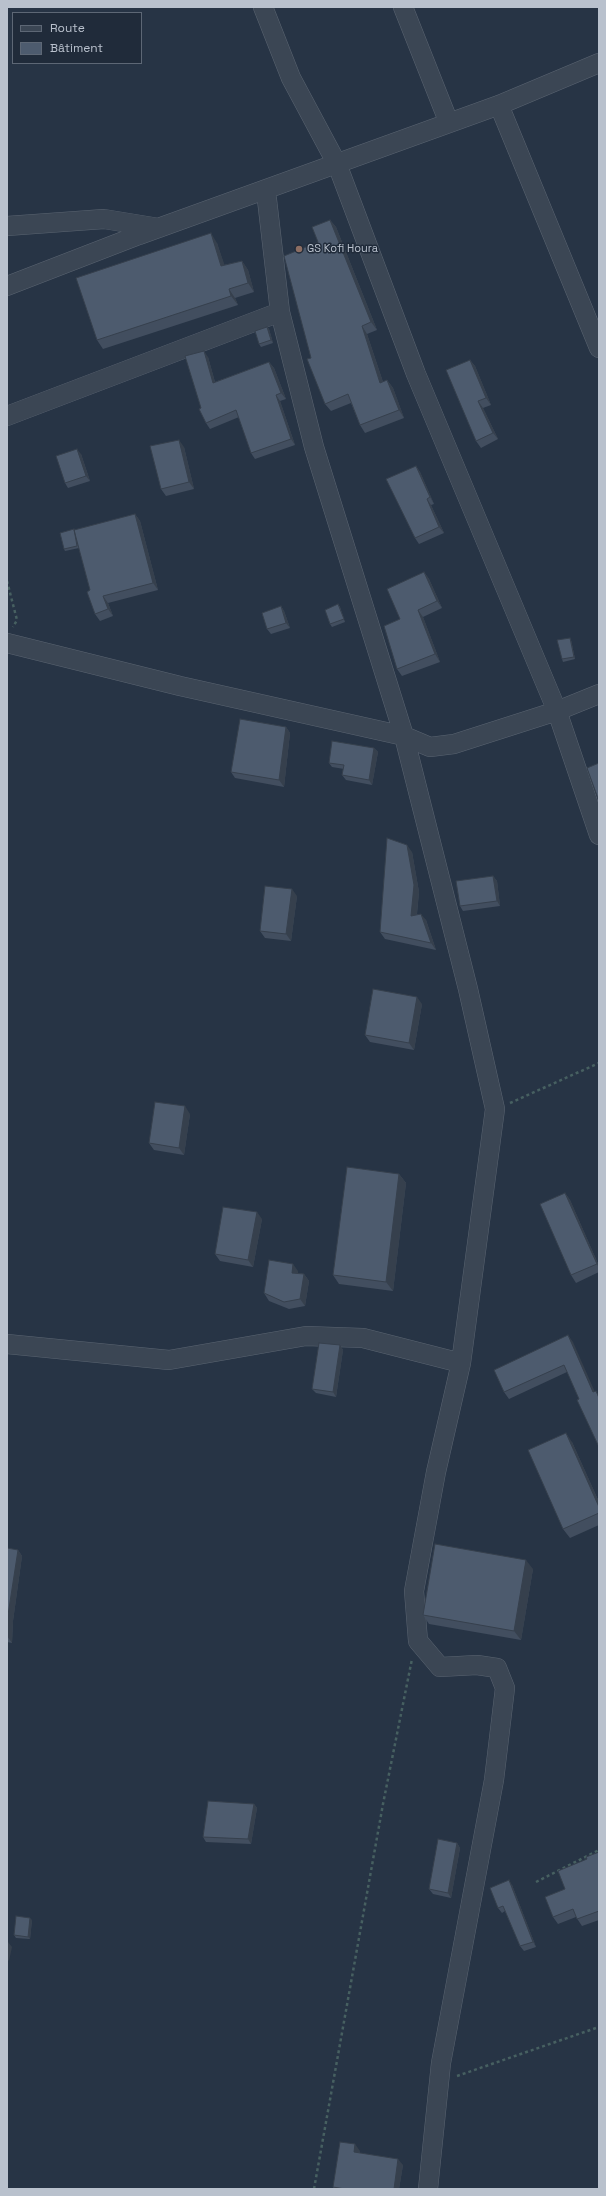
<!DOCTYPE html>
<meta charset="utf-8">
<style>
body{margin:0}
#map{position:relative;width:606px;height:2196px;overflow:hidden;background:#273445;font-family:"Space Grotesk",sans-serif}
canvas{display:block}
.frame{position:absolute;inset:0;border:8px solid #b9c1cd;pointer-events:none}
.legend{position:absolute;left:12px;top:12px;width:130px;height:52px;box-sizing:border-box;background:#202b3a;border:1px solid #5d6775;margin:0;padding:5px 7px;list-style:none;font-size:12px;color:#b9c1cd}
.legend li{display:flex;align-items:center;gap:8px;height:20px}
.legend b{width:20px;border:1px solid #5d6775}
</style>
<div id="map">
<canvas width="606" height="2196"></canvas>
<div class="frame"></div>
<ul class="legend">
<li><b style="height:5px;background:#3b4654"></b>Route</li>
<li><b style="height:11px;background:#4d5b6e"></b>Bâtiment</li>
</ul>
</div>
<script>
const ctx = document.querySelector('canvas').getContext('2d');
ctx.lineJoin = 'round';
const shape = rows => new Path2D(rows.map(r => 'M' + r).join(''));
function strokePath(path, color, width, dash) { ctx.strokeStyle = color; ctx.lineWidth = width; ctx.lineCap = dash ? 'butt' : 'round'; ctx.setLineDash(dash || []); ctx.stroke(path); }
function fill(path, color) { ctx.fillStyle = color; ctx.fill(path, 'evenodd'); }
function write(font, color, halo, rows, align = 'center') {
  ctx.font = font + ' "Space Grotesk",sans-serif'; ctx.lineWidth = 3; ctx.setLineDash([]); ctx.textBaseline = 'middle'; ctx.strokeStyle = halo; ctx.fillStyle = color; for (const [text, x, y, turn = 0] of rows) {
    ctx.save(); ctx.translate(x, y); ctx.rotate((+turn || 0) * Math.PI / 180); ctx.textAlign = isNaN(turn) ? turn : align; if (halo) ctx.strokeText(text, 0, 0); ctx.fillText(text, 0, 0); ctx.restore();
  }
}
const path = shape([
 [7,581,17,620,13,627],
 [510,1103,599,1063],
 [536,1882,599,1850],
 [457,2076,599,2027],
 [314,2189,383,1804,412,1659]
]);
const minor = shape([
 [263,7,291,78,337,164,416,374,557,711,599,835],
 [403,7,449,123],
 [499,105,599,348],
 [266,191,280,312,314,447,404,736,468,989,495,1109,461,1363,436,1472,414,1591,418,1641,440,1667,477,1665,497,1668,505,1688,494,1780,441,2063,428,2189],
 [7,226,104,219,159,228],
 [7,286,139,235,499,105,599,63],
 [7,416,280,312],
 [7,643,180,686,404,736,430,747,454,744,557,711,599,694],
 [7,1344,169,1360,306,1336,363,1338,461,1363]
]);
const wall = shape([
 [330,220,336,227,377,330,367,334,383,382,387,380,393,388,404,418,365,433,360,425,351,403,331,411,325,404,311,358],
 [217,243,224,265,242,261,248,270,254,292,235,298,238,305,103,349,97,340],
 [267,327,269,329,273,343,261,347,259,344],
 [208,357,215,382,269,362,274,368,286,399,280,401,295,445,255,459,251,453,239,417,210,429,206,423,201,408],
 [470,360,475,366,491,405,483,408,498,439,481,448,476,441],
 [184,447,194,489,166,496,161,489],
 [81,454,90,481,68,488,65,483],
 [416,466,420,472,434,504,431,505,444,533,419,544,415,538],
 [135,514,140,521,158,590,108,603,113,616,100,621,95,614,90,590,79,548,65,551,64,549,75,531],
 [424,572,429,579,442,608,423,617,440,662,402,676,397,669,400,619],
 [338,604,340,607,345,622,332,627,330,624],
 [281,606,284,611,290,628,271,634,267,629],
 [570,638,571,640,575,659,563,662,562,659],
 [286,727,290,733,284,787,235,778,231,772],
 [374,748,378,752,372,785,346,780,342,775,344,769,332,767,329,763],
 [412,852,419,892,417,914,426,920,436,950,385,939,380,932],
 [493,876,497,881,500,906,463,911,460,906],
 [297,896,291,941,265,938,260,931],
 [422,1004,414,1050,370,1042,365,1035],
 [190,1114,184,1155,154,1150,149,1143],
 [399,1174,406,1183,393,1291,339,1284,333,1275],
 [565,1193,570,1200,599,1266,599,1272,576,1283,571,1275],
 [262,1219,253,1267,220,1261,215,1254],
 [298,1271,298,1273,304,1274,309,1281,305,1306,289,1309,269,1301,264,1293],
 [573,1342,567,1372,509,1399,504,1392],
 [340,1345,343,1350,336,1397,316,1393,312,1389],
 [572,1442,599,1502,599,1525,570,1538,563,1529],
 [7,1548,18,1550,22,1556,13,1621,12,1643,7,1642],
 [533,1569,521,1640,429,1624,423,1615],
 [254,1804,257,1808,251,1844,206,1842,203,1837],
 [457,1843,460,1848,451,1898,433,1894,429,1889],
 [599,1852,599,1920,582,1926,576,1917,558,1924,553,1917,565,1889,587,1859],
 [512,1885,536,1947,524,1951,520,1946,505,1911,502,1913,498,1908],
 [32,1920,30,1939,16,1938,14,1935],
 [360,2151,360,2153,403,2165,399,2189,334,2189,333,2187]
]);
const shadedWall = shape([
 [330,220,336,227,377,330,371,322],
 [211,233,217,243,228,275,221,266],
 [242,261,248,270,254,292,248,283],
 [229,289,235,298,238,305,231,296],
 [362,326,367,334,386,391,380,383],
 [267,327,269,329,273,343,271,340],
 [204,351,208,357,217,390,213,383],
 [470,360,475,366,491,405,486,398],
 [269,362,274,368,286,399,281,393],
 [387,380,393,388,404,418,399,410],
 [276,395,280,401,295,445,291,439],
 [478,401,483,408,498,439,493,433],
 [179,440,184,447,194,489,189,482],
 [77,449,81,454,90,481,86,476],
 [416,466,420,472,434,504,430,497],
 [427,499,431,505,444,533,439,527],
 [135,514,140,521,158,590,153,583],
 [424,572,429,579,442,608,437,601],
 [103,596,108,603,113,616,108,609],
 [281,606,284,611,290,628,286,623],
 [418,610,423,617,440,662,435,654],
 [570,638,571,640,575,659,574,657],
 [7,695,8,697,7,704],
 [286,727,290,733,284,787,279,780],
 [374,748,378,752,372,785,369,780],
 [407,845,412,852,419,892,416,922,411,916],
 [493,876,497,881,500,906,497,901],
 [292,889,297,896,291,941,286,934],
 [421,914,426,920,436,950,431,943],
 [417,997,422,1004,414,1050,409,1043],
 [185,1106,190,1114,184,1155,179,1148],
 [399,1174,406,1183,393,1291,386,1282],
 [565,1193,570,1200,599,1266,599,1268,597,1264],
 [257,1212,262,1219,253,1267,248,1260],
 [293,1264,298,1271,297,1280,292,1273],
 [304,1274,309,1281,305,1306,300,1299],
 [568,1335,573,1342,598,1399,593,1392],
 [340,1345,343,1350,336,1397,333,1392],
 [566,1433,572,1442,599,1502,599,1507],
 [18,1550,22,1556,13,1621,12,1643,7,1636,8,1615],
 [526,1560,533,1569,521,1640,514,1631],
 [254,1804,257,1808,251,1844,248,1839],
 [457,1843,460,1848,451,1898,448,1893],
 [509,1880,512,1885,536,1947,533,1942],
 [30,1918,32,1920,30,1939,28,1937],
 [8,1942,12,1947,9,1961,7,1959,7,1948],
 [355,2144,360,2151,359,2158,354,2152],
 [398,2159,403,2165,399,2189,394,2189]
]);
const building = shape([
 [330,220,371,322,362,326,380,383,387,380,399,410,360,425,348,394,325,404,307,359,311,358,284,256,318,242,312,227,330,220],
 [211,233,221,266,242,261,248,283,229,289,231,296,97,340,76,278,211,233],
 [267,327,271,340,259,344,255,331,267,327],
 [204,351,213,383,269,362,281,393,276,395,291,439,251,453,236,410,206,423,199,409,201,408,185,356,204,351],
 [470,360,486,398,478,401,493,433,476,441,446,370,470,360],
 [179,440,189,482,161,489,150,446,179,440],
 [77,449,86,476,65,483,56,456,77,449],
 [416,466,430,497,427,499,439,527,415,538,386,479,416,466],
 [135,514,153,583,103,596,108,609,95,614,87,592,90,590,74,530,135,514],
 [74,529,77,546,64,549,60,533,74,529],
 [424,572,437,601,418,610,435,654,397,669,384,626,400,619,387,589,424,572],
 [338,604,344,619,330,624,325,610,338,604],
 [281,606,286,623,267,629,262,613,281,606],
 [570,638,574,657,562,659,557,640,570,638],
 [240,719,286,727,279,780,231,772,240,719],
 [332,741,374,748,369,780,342,775,344,765,329,763,332,741],
 [599,763,599,801,587,768,599,763],
 [387,838,407,845,414,885,411,916,421,914,431,943,380,932,387,838],
 [493,876,497,901,460,906,456,881,493,876],
 [265,886,292,889,286,934,260,931,265,886],
 [373,989,417,997,409,1043,365,1035,373,989],
 [155,1102,185,1106,179,1148,149,1143,155,1102],
 [347,1167,399,1174,386,1282,333,1275,347,1167],
 [565,1193,597,1264,571,1275,540,1204,565,1193],
 [223,1207,257,1212,248,1260,215,1254,223,1207],
 [269,1260,293,1264,292,1273,304,1274,300,1299,284,1302,264,1293,269,1260],
 [568,1335,593,1392,596,1391,599,1398,599,1447,577,1400,579,1399,564,1365,504,1392,494,1370,568,1335],
 [319,1343,340,1345,333,1392,312,1389,319,1343],
 [566,1433,599,1507,599,1513,563,1529,528,1450,566,1433],
 [435,1544,526,1560,514,1631,423,1615,435,1544],
 [7,1548,18,1550,8,1615,7,1636,7,1548],
 [208,1801,254,1804,248,1839,203,1837,208,1801],
 [438,1839,457,1843,448,1893,429,1889,438,1839],
 [599,1852,599,1911,577,1919,573,1909,553,1917,545,1897,565,1889,558,1871,587,1859,586,1857,599,1852],
 [509,1880,533,1942,520,1946,503,1906,498,1908,490,1888,509,1880],
 [16,1916,30,1918,28,1937,14,1935,16,1916],
 [340,2142,355,2144,354,2152,398,2159,394,2189,345,2189,333,2187,340,2142]
]);
const markers = [
 [299,249,4,"#8d6e63"]
];
const poiNames = [
 ["GS Kofi Houra",307,249]
];
strokePath(minor, '#5a6471', 20);
strokePath(path, '#476061', 2.5, [3, 3]);
strokePath(minor, '#3b4654', 19);
fill(wall, '#424e5f');
fill(shadedWall, '#36404d');
fill(building, '#4d5b6e');
strokePath(building, '#36404d', 1);
for (const [x, y, r, color] of markers) { const dot = new Path2D(); dot.arc(x, y, r, 0, 2 * Math.PI); ctx.fillStyle = color; ctx.fill(dot); strokePath(dot, '#202b3a', 1.5); }
write('11px', '#b9c1cd', '#202b3a', poiNames, 'left');
</script>
